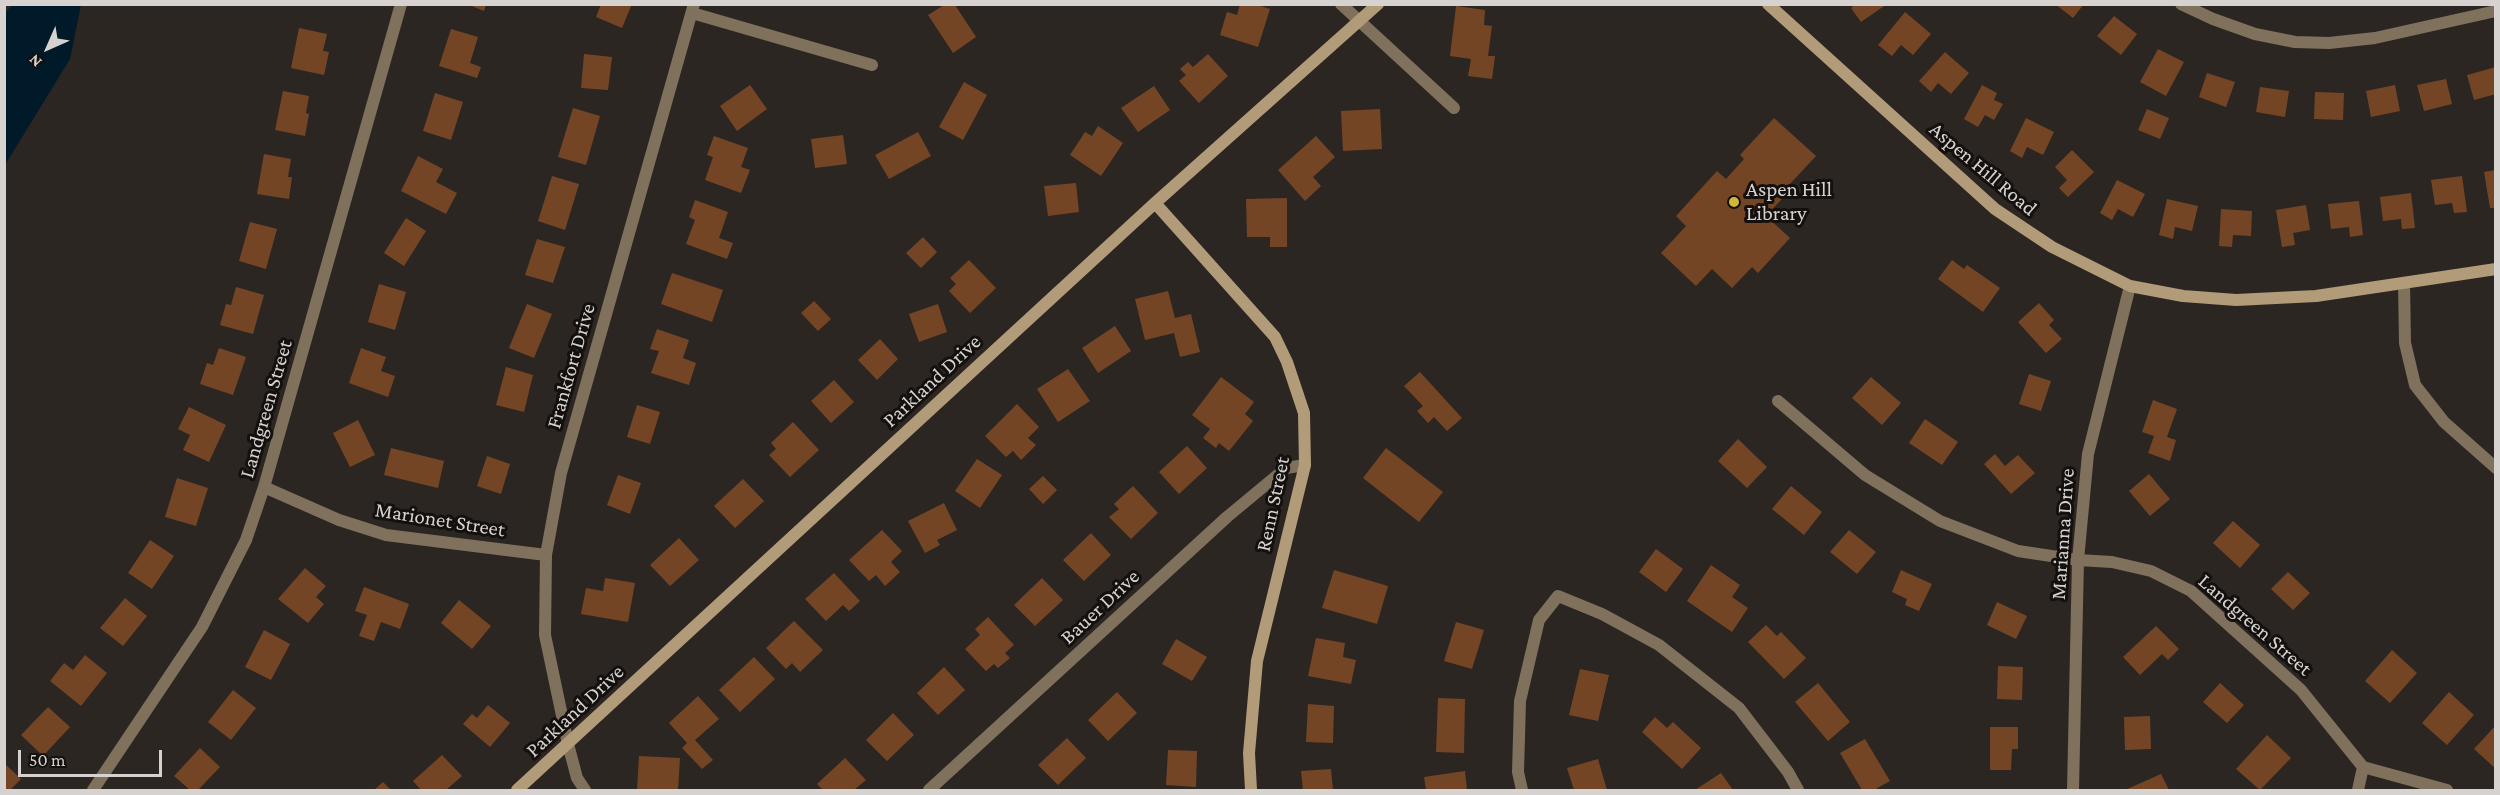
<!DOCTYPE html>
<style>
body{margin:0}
#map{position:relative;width:2500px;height:795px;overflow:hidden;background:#2c2623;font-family:"Crimson Pro",serif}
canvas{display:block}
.frame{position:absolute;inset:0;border:6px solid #d6d2d0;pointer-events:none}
.north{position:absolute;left:18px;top:18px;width:60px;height:60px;-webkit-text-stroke:4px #13100e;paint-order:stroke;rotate:225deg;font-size:16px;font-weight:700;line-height:24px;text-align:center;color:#d6d2d0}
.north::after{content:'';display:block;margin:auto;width:21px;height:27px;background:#d6d2d0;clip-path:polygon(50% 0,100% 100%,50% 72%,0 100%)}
.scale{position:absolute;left:18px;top:750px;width:144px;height:27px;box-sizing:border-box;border:3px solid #d6d2d0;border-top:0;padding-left:8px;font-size:18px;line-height:21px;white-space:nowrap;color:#d6d2d0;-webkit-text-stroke:4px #13100e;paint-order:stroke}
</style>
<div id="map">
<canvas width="2500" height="795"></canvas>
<div class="frame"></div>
<div class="north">N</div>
<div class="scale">50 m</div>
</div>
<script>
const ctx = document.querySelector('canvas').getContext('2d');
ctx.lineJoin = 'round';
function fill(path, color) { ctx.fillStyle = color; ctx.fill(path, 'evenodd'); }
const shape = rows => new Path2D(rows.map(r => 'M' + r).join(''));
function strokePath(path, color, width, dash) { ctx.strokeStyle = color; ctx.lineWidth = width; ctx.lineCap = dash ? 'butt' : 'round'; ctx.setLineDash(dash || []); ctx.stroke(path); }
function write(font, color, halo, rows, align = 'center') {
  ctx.font = font + ' "Crimson Pro",serif'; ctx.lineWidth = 6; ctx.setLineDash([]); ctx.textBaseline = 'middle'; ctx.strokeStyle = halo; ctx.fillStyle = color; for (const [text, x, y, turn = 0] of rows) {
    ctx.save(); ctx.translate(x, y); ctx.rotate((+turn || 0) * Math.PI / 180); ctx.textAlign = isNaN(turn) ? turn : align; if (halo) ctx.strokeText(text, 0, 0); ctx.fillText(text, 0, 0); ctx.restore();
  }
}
const water = shape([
 [12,5,81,5,70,59,5,165,4,14]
]);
const building = shape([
 [467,4,486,4,484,11],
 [601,4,632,4,622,28,596,17],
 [1240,4,1254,4,1270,9,1258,47,1220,35,1227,12,1237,15],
 [1856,4,1887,4,1861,22,1851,8],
 [2055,4,2084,4,2073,18],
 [944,5,955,5,976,37,953,53,928,15],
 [1456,6,1485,10,1484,25,1492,26,1488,56,1495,56,1492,79,1468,76,1471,59,1450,56],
 [1905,12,1931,34,1913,55,1901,45,1892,56,1878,45],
 [2114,16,2137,34,2121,55,2097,36],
 [299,28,327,34,323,51,329,52,324,75,291,68],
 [451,29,478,37,470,63,481,67,477,78,439,66],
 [2158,49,2184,62,2166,96,2140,82],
 [1945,52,1969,73,1951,94,1938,83,1931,92,1919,81],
 [584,54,612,57,608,90,581,88],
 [1208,54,1228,76,1199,103,1179,81,1186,75,1180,69,1188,62,1193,67],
 [2496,67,2496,94,2474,100,2467,75],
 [2207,73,2235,82,2226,107,2199,97],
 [2446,79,2452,104,2424,111,2417,85],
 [964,82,987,95,963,140,939,127],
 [750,85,767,109,737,131,720,106],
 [1982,85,1997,93,1994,100,2003,104,1994,120,1985,115,1978,127,1964,119],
 [2395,85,2400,111,2371,117,2366,91],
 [1154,86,1170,110,1138,132,1121,108],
 [2260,87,2289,91,2285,117,2256,112],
 [283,91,309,96,306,113,309,114,305,136,275,130],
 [2315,92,2344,93,2343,120,2314,119],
 [435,93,463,102,451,140,423,131],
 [573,108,600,116,586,165,558,157],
 [1380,109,1382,149,1343,151,1341,111],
 [2147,109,2169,118,2160,139,2138,130],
 [1774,118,1816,156,1789,185,1792,188,1766,216,1790,238,1758,273,1752,267,1732,288,1712,269,1696,286,1661,253,1686,226,1676,216,1717,171,1726,179,1744,159,1740,155],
 [2026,118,2054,132,2043,155,2027,147,2022,158,2010,151],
 [1098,126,1123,143,1101,176,1070,155,1085,132,1092,136],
 [918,132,931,156,889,179,875,155],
 [843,135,847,164,815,168,811,139],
 [714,136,748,148,741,167,750,170,741,193,705,180,713,157,707,155],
 [1316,136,1335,157,1313,177,1321,186,1305,201,1278,170],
 [2072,150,2094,172,2068,197,2059,188,2067,180,2055,167],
 [264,154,291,159,288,177,292,177,289,199,257,194],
 [418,156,443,169,436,182,457,193,446,214,401,191],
 [2496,170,2496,208,2490,208,2484,172],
 [552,176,579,184,565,230,538,221],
 [2462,176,2467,212,2454,213,2452,203,2435,205,2431,180],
 [2117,180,2145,194,2133,217,2118,209,2112,220,2100,213],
 [1076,183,1079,212,1048,216,1044,186],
 [2411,193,2415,228,2402,229,2401,219,2383,221,2380,197],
 [1287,198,1287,247,1270,247,1270,237,1247,237,1246,199],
 [2167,199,2198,206,2192,231,2175,227,2173,239,2159,235],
 [695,200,728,212,719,238,733,243,727,259,686,244,695,220,689,217],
 [2359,201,2363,235,2350,237,2349,227,2331,229,2328,204],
 [2306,205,2310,230,2293,233,2295,245,2282,247,2276,210],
 [2221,209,2252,211,2251,236,2233,235,2232,247,2219,246],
 [406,218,426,231,404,266,384,253],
 [250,222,277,229,266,269,239,261],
 [923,237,937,252,921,268,906,253],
 [537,239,565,247,553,283,525,275],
 [969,260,996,288,970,313,949,291,956,284,950,278],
 [1952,260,1964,269,1967,265,2000,288,1983,312,1938,279],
 [672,273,723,290,712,322,661,304],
 [379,284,406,292,395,330,368,322],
 [236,287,264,295,253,334,220,325,226,304,231,305],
 [1168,291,1175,318,1191,314,1200,352,1180,357,1174,333,1145,340,1135,299],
 [814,301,831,319,818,331,801,313],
 [2039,303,2054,320,2049,325,2062,339,2046,353,2018,322],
 [527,304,552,314,534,358,509,348],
 [938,304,947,332,919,342,909,314],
 [1115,326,1131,351,1098,373,1082,348],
 [657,329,689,340,683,358,696,363,689,385,651,373,659,351,650,349],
 [880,339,898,359,877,380,858,360],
 [219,348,246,357,233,395,200,384,207,363,213,365],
 [361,348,386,357,381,371,395,376,388,397,349,383],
 [506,367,533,375,524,412,496,405],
 [1068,369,1090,401,1058,422,1037,389],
 [1420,372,1462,418,1447,431,1434,417,1428,423,1417,411,1423,406,1404,386],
 [2029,374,2051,381,2041,411,2019,404],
 [1221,377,1254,402,1245,414,1253,421,1229,451,1219,443,1216,448,1203,438,1210,429,1192,415],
 [1871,377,1901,403,1882,425,1852,398],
 [834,380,854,402,831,423,811,401],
 [2153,400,2177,409,2167,437,2176,440,2170,461,2148,453,2154,436,2142,432],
 [1017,404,1039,427,1028,438,1036,445,1021,460,1013,451,1006,457,985,436],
 [637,405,660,412,650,444,627,437],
 [189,407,226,425,209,462,183,450,190,435,178,429],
 [1925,419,1958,442,1942,465,1909,443],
 [358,420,375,455,350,467,333,433],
 [793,422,819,450,790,477,769,455,776,449,771,443],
 [1738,439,1767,467,1747,488,1718,461],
 [1187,446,1207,468,1179,494,1159,472],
 [391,448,444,461,438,488,384,475],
 [1386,448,1443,492,1419,522,1363,478],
 [1995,454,2005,466,2018,455,2035,473,2011,494,1984,464],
 [487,456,510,464,501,494,477,486],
 [977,459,1002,475,980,508,955,491],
 [2149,474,2170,499,2150,516,2129,491],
 [618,475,641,483,630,514,607,505],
 [1043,476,1057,490,1043,504,1029,489],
 [177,478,208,488,196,526,165,517],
 [743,479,764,501,735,528,714,506],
 [1133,486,1158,513,1131,539,1109,517,1119,509,1114,504],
 [1791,486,1822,512,1804,535,1772,509],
 [944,503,957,530,937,540,940,545,925,553,908,521],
 [2233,521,2260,545,2240,568,2213,543],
 [882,530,902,551,891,562,900,572,885,586,876,575,869,581,849,560],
 [1849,530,1876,552,1857,574,1830,552],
 [1091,533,1111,555,1084,581,1063,560],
 [679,538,699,560,670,586,650,565],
 [150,540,174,556,152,589,128,573],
 [1656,549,1683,569,1666,592,1639,572],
 [1711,565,1740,585,1732,597,1748,608,1732,632,1687,601],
 [305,568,326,586,316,597,324,604,308,623,278,599],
 [1334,570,1388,586,1377,624,1322,608],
 [1901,570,1932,584,1919,611,1905,605,1907,599,1892,592],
 [2288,572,2310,593,2293,610,2271,589],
 [834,573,860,601,849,611,843,605,826,621,805,599],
 [605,578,635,583,628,622,581,614,586,588,603,591],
 [1042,578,1063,600,1035,626,1014,605],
 [364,587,409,604,400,629,381,622,374,641,359,636,367,615,355,611],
 [125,598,147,616,123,646,100,628],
 [459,600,491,626,472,649,441,623],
 [1997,602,2027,616,2016,639,1987,625],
 [988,617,1014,645,1005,653,1010,658,998,668,994,664,986,671,965,649,980,635,975,629],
 [794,621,823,650,800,672,792,663,786,669,766,648],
 [1456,622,1484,630,1472,669,1444,661],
 [1766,625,1777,636,1781,632,1806,658,1784,679,1748,642],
 [2156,626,2179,649,2168,660,2162,654,2140,675,2123,657],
 [264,630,290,644,271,680,245,667],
 [1316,638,1345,643,1343,657,1356,660,1351,684,1308,676],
 [1176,639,1207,657,1192,681,1162,664],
 [2392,650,2417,673,2390,703,2365,681],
 [85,655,107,673,81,706,50,681,64,663,73,670],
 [754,657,775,679,740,712,719,690],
 [1998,666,2023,667,2022,700,1997,699],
 [944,667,965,690,938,715,917,693],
 [1580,669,1609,675,1598,721,1569,715],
 [1818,683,1850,722,1828,741,1795,702],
 [2220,683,2244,705,2227,723,2203,702],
 [233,690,256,708,231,740,208,722],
 [1117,692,1137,713,1108,741,1088,720],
 [2449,692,2474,715,2447,745,2422,723],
 [698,696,719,719,695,740,713,760,702,769,682,748,687,743,669,723],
 [1438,698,1465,699,1464,753,1436,752],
 [1308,704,1334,706,1333,743,1306,742],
 [488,705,510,723,490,747,463,724,472,714,477,718],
 [48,707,70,727,43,756,21,735],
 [893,713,914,735,887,761,866,740],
 [2150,716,2151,749,2125,750,2124,717],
 [1655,717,1667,728,1673,722,1701,748,1682,769,1642,732],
 [2496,725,2496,769,2474,749],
 [1990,727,2018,727,2018,749,2012,749,2011,770,1990,770],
 [2267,735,2291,758,2260,790,2236,769],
 [1067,738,1086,758,1058,785,1038,765],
 [1865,739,1890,781,1874,790,1862,790,1840,753],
 [200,748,220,767,198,790,190,790,174,776],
 [1168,750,1197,751,1196,787,1166,785],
 [442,755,462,776,446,790,421,790,413,781],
 [639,756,680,758,678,790,637,790],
 [845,758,866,780,854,790,823,790,817,784],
 [1598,759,1607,790,1574,790,1567,768],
 [4,763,21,779,10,790,4,790],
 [1331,769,1333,790,1303,790,1301,771],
 [1465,771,1467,790,1426,790,1424,777],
 [1721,773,1733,790,1695,790],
 [2161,774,2169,790,2125,790],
 [383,782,391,790,374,790]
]);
const street = shape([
 [1341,4,1454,108],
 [2181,4,2213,19,2255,34,2295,42,2329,43,2375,38,2496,11],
 [692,13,872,65],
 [2404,283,2405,343,2415,385,2444,422,2496,468],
 [1778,401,1865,475,1940,521,2018,551,2078,560,2112,562,2151,571,2191,591,2301,690,2363,767,2447,790],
 [264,487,339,520,386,535,546,555],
 [93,790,202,627,246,540,264,487,401,4],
 [585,790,577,778,568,744,545,635,546,555,561,473,694,4],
 [929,790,1227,517,1286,468,1305,465],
 [1522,790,1518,772,1520,701,1539,620,1558,596,1602,614,1659,645,1739,708,1788,772,1798,790],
 [2073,790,2078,560,2088,454,2130,286],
 [2358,790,2363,767]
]);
const secondary = shape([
 [1768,4,1995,209,2052,247,2130,286,2183,296,2236,300,2316,296,2496,269],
 [1155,203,1275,337,1287,362,1304,413,1305,465,1257,661,1249,753,1251,790],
 [517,790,1155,203,1378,4]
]);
const markers = [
 [1734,202,6,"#cfb837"]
];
const streetNames = [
 ["Aspen Hill Road",1983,169,40],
 ["Frankfort Drive",571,366,-74],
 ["Parkland Drive",932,381,-43],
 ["Landgreen Street",266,409,-74],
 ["Renn Street",1273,504,-78],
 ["Marionet Street",440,520,9],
 ["Marianna Drive",2063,534,-86],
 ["Bauer Drive",1100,607,-43],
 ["Landgreen Street",2255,625,41],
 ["Parkland Drive",575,711,-43]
];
const poiNames = [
 ["Aspen Hill",1746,190],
 ["Library",1746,214]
];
fill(water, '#001a2a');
fill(building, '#744525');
strokePath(street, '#7f715c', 12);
strokePath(secondary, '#b29b79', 12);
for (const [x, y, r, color] of markers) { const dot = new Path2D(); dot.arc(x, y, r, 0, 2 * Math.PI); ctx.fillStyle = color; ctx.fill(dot); strokePath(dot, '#13100e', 2); }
write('21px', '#d6d2d0', '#13100e', streetNames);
write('21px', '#d6d2d0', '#13100e', poiNames, 'left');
</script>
